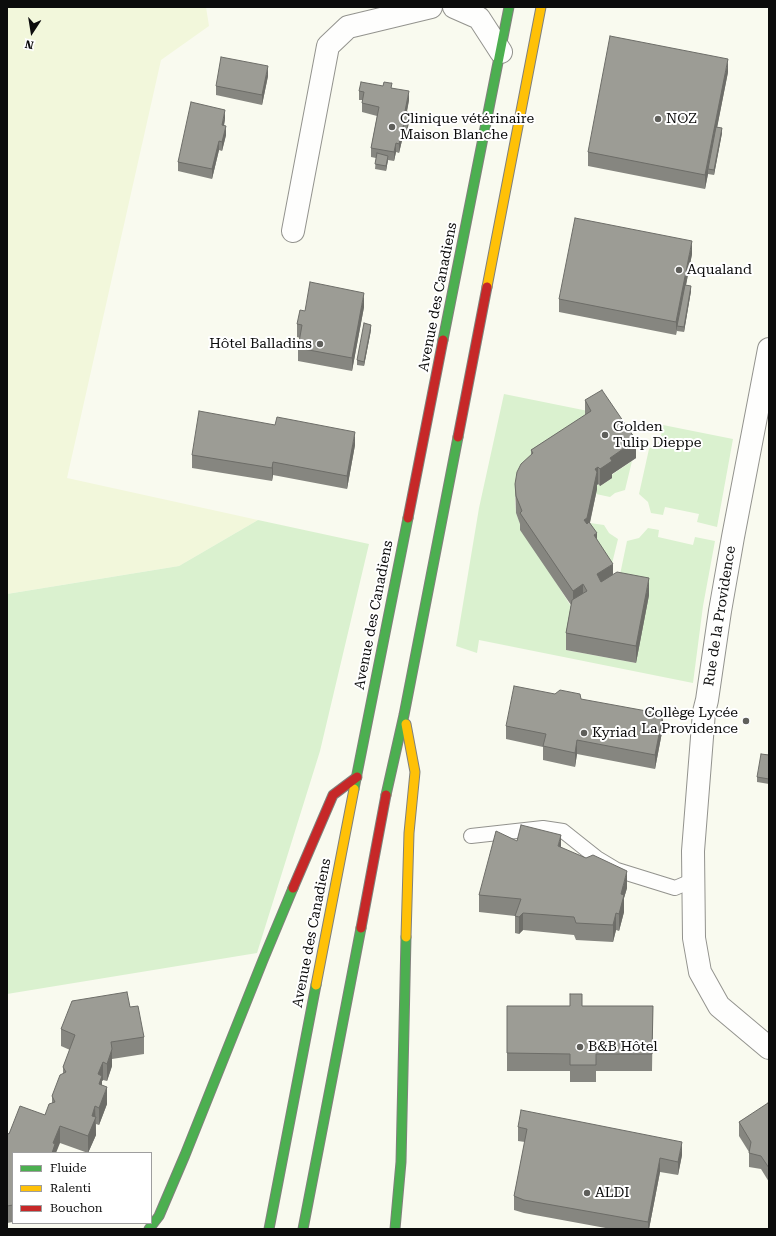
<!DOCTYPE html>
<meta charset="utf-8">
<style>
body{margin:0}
#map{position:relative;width:776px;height:1236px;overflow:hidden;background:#f9faef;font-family:"Roboto Serif",serif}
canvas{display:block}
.frame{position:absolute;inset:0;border:8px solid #0c0c0c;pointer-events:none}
.legend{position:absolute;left:12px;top:1152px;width:140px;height:72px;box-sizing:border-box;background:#fff;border:1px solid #9e9e9e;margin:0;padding:5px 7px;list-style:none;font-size:12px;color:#0c0c0c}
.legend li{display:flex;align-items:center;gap:8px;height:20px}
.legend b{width:20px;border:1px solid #9e9e9e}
.north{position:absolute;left:12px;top:12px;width:40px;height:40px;-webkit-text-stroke:3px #fff;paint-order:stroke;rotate:192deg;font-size:11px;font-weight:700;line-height:16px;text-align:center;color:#0c0c0c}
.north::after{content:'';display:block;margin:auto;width:14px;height:18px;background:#0c0c0c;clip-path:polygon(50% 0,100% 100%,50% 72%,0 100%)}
</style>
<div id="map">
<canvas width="776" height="1236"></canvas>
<div class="frame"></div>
<ul class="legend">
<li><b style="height:5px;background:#4caf50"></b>Fluide</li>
<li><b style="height:5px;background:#ffc107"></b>Ralenti</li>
<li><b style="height:5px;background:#c62828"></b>Bouchon</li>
</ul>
<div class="north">N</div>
</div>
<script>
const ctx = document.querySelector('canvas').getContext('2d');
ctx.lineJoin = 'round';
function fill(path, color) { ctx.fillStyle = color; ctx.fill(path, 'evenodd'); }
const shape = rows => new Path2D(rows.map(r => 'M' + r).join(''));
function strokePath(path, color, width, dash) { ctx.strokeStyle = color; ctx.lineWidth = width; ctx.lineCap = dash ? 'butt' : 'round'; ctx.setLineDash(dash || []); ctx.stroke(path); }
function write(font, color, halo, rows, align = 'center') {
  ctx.font = font + ' "Roboto Serif",serif'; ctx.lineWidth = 4; ctx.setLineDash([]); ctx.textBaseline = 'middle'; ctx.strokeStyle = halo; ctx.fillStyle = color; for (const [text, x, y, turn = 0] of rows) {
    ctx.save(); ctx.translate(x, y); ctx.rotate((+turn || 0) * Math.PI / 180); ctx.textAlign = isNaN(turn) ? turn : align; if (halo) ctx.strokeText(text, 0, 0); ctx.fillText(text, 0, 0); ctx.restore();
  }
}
const farmland = shape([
 [7,7,206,7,209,26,161,60,67,478,258,520,179,566,7,594]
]);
const green = shape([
 [504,394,593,412,517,489,515,501,516,513,522,528,572,608,566,650,636,663,617,589,627,541,639,538,648,528,659,530,658,537,693,545,695,537,715,541,703,606,693,683,479,640,477,653,456,646,479,508],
 [663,425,733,439,717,527,697,522,699,514,665,507,663,515,651,513,648,502,639,494,649,449,660,441],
 [632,461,625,490,615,493,610,497,596,494,597,489,595,486,598,484,600,486,612,478,610,476],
 [258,520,369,544,320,751,257,953,7,994,7,594,179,566],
 [590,523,604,525,609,533,618,539,609,576]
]);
const lane = shape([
 [471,836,543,828,563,831,597,858,617,870,675,888,694,880]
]);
const street = shape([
 [454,7,479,18,501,52],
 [293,231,328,46,348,27,431,7],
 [769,349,733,537,720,611,707,700,704,712,693,851,694,938,700,972,719,1006,769,1048]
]);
const fast = shape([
 [443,340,509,7],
 [354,789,408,518],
 [386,795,404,715,458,437],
 [149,1229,159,1216,185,1155,263,960,293,888],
 [269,1229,316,985],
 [303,1229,361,928],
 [395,1229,401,1162,406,937]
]);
const slow = shape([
 [487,287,541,7],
 [406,724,415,772,409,833,406,937],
 [316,985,354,789]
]);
const jam = shape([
 [458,437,487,287],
 [408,518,443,340],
 [293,888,333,795,357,777],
 [361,928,386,795]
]);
const wall = shape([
 [728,72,717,127,722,133,714,175,708,174,705,189,588,166,588,152],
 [268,76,262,105,216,95,216,86],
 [392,88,409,100,407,112,409,121,407,133,404,132,399,153,396,152,394,161,388,160,386,171,375,169,376,158,371,157,371,148,377,116,362,112,362,100,359,100,359,91],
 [225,119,224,126,226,135,222,151,219,150,212,179,178,171,178,162],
 [692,254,686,285,691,291,684,332,677,331,677,329,676,335,559,312,559,299],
 [364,307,352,371,298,361,298,348,300,338,297,337,297,324,305,311],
 [371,330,364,366,357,365,357,360],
 [585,400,636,458,612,474,612,478,600,486,598,484,597,485,597,489,590,523,597,540,613,575,649,595,636,663,566,650,566,633,571,605,520,530,520,524,516,513,515,484,531,455,531,450,585,416],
 [355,445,347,489,273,475,272,481,192,468,192,455],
 [581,699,663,727,655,769,577,754,575,767,543,760,543,747,506,739,506,726],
 [769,755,769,784,757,782,757,777],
 [517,841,561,847,627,888,624,898,624,912,619,931,616,930,613,942,576,940,574,935,523,930,519,934,515,933,515,916,479,912,479,895],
 [507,1006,653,1006,652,1071,596,1071,596,1082,570,1082,570,1071,507,1071],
 [130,1007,144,1037,144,1054,112,1059,112,1066,107,1081,103,1080,102,1081,102,1085,107,1104,99,1125,96,1124,96,1135,88,1153,60,1143,13,1153,13,1222,7,1223,7,1133,9,1134,45,1115,52,1103,52,1096,63,1074,63,1067,70,1050,61,1046,61,1029],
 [769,1104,769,1182,761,1169,749,1167,749,1152,739,1136,739,1122],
 [518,1127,682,1155,678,1175,660,1172,649,1229,611,1229,524,1213,514,1210,514,1196,525,1142,518,1141]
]);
const shadedWall = shape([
 [728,59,728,72,709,169,708,169,708,174,705,189,705,175],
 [268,66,268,76,262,105,262,95],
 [409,91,409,100,405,120,405,111],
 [225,110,225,119,222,134,222,125],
 [409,112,409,121,407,133,407,124],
 [404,123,404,132,399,153,399,144],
 [226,126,226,135,222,151,222,142],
 [722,128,722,133,714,175,714,170],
 [219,141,219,150,212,179,212,169],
 [396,143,396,152,394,161,394,152],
 [388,156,388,160,386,171,386,166],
 [692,241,692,254,678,326,677,326,676,335,676,322],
 [691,286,691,291,684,332,684,327],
 [364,293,364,307,352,371,352,358],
 [371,325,371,330,364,366,364,362],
 [355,432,355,445,347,489,347,476],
 [636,440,636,458,612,474,612,478,600,486,600,469,610,458],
 [273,462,273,475,272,481,272,468],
 [598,467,598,484,597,485,597,489,587,535,584,520,595,469],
 [597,533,597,550,594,535],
 [613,564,613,581,597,592,597,574],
 [649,578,649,595,636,663,636,646],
 [583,584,583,601,573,608,573,591],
 [663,714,663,727,655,769,655,755],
 [577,740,577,754,575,767,575,753],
 [561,835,561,852,558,846],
 [627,871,627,888,624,898,624,912,619,931,619,914,621,894],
 [523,913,523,930,519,934,519,917],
 [616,913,616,930,613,942,613,925],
 [112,1049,112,1066,107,1081,107,1064],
 [103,1062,103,1080,102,1081,102,1093,99,1089,98,1074],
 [107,1087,107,1104,99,1125,99,1108],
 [95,1106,96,1135,88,1153,88,1136,92,1116],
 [60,1126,60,1143,56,1153,52,1153,53,1143],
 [682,1142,682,1155,678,1175,678,1162],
 [660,1158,660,1172,649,1229,648,1229,648,1222]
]);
const building = shape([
 [610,36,728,59,705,175,588,152,610,36],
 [221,57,268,66,262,95,216,86,221,57],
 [361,82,383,86,384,82,390,83,392,83,391,88,409,91,405,111,409,112,407,124,404,123,399,144,396,143,394,152,371,148,379,107,362,103,364,92,359,91,361,82],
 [191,102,225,110,222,125,226,126,222,142,219,141,212,169,178,162,191,102],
 [716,127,722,128,714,170,708,169,716,127],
 [377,153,388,156,386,166,375,164,377,153],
 [575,218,692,241,676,322,559,299,575,218],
 [310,282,364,293,352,358,298,348,302,325,297,324,300,310,305,311,310,282],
 [685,285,691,286,684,327,677,326,685,285],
 [364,323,371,325,364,362,357,360,364,323],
 [602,390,636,440,610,458,612,461,600,469,598,467,595,469,597,472,587,518,584,520,587,524,589,522,597,533,594,535,613,564,597,574,601,582,617,572,649,578,636,646,566,633,572,600,587,591,583,584,573,591,520,513,522,511,516,496,515,484,517,472,521,464,533,453,531,450,591,411,585,400,602,390],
 [199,411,275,425,277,417,355,432,347,476,273,462,272,468,192,455,199,411],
 [514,686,555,694,560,690,580,694,581,699,663,714,655,755,577,740,575,753,543,746,546,734,506,726,514,686],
 [761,754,769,755,769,779,757,777,761,754],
 [521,825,561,835,558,846,586,858,593,855,627,871,621,894,624,895,619,914,616,913,613,925,576,923,574,917,523,913,519,917,515,916,521,899,479,895,496,831,517,841,521,825],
 [127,992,130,1007,138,1006,144,1037,111,1042,112,1049,107,1064,103,1062,98,1074,102,1076,99,1084,107,1087,99,1108,95,1106,92,1116,96,1117,88,1136,60,1126,53,1143,55,1144,52,1153,13,1153,13,1205,7,1206,7,1133,9,1134,20,1106,45,1115,49,1104,55,1102,52,1096,60,1075,66,1072,63,1067,75,1035,61,1029,72,1001,127,992],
 [570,994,582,994,582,1006,653,1006,652,1054,596,1054,596,1065,570,1065,570,1054,507,1053,507,1006,570,1006,570,994],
 [768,1103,769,1104,769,1168,761,1156,749,1153,751,1142,739,1122,768,1103],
 [521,1110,682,1142,678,1162,660,1158,648,1222,524,1200,514,1196,527,1129,518,1127,521,1110]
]);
const markers = [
 [658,119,4,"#5f5f5b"],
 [392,127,4,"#5f5f5b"],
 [679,270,4,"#5f5f5b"],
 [320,344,4,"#5f5f5b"],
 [605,435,4,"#5f5f5b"],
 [746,721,4,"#5f5f5b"],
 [584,733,4,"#5f5f5b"],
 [580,1047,4,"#5f5f5b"],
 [587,1193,4,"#5f5f5b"]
];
const poiNames = [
 ["Clinique vétérinaire",400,119],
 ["Maison Blanche",400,135],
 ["NOZ",666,119],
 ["Aqualand",687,270],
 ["Hôtel Balladins",312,344,"right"],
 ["Golden",613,427],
 ["Tulip Dieppe",613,443],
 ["Collège Lycée",738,713,"right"],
 ["La Providence",738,729,"right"],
 ["Kyriad",592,733],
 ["B&B Hôtel",588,1047],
 ["ALDI",595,1193]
];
const streetNames = [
 ["Avenue des Canadiens",438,297,-79],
 ["Avenue des Canadiens",374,615,-79],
 ["Rue de la Providence",720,616,-81],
 ["Avenue des Canadiens",312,933,-79]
];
fill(farmland, '#f2f7db');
fill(green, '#daf1cf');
strokePath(lane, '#93938e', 16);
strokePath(street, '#93938e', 24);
strokePath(fast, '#80807c', 11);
strokePath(slow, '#80807c', 11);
strokePath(jam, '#80807c', 11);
strokePath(lane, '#fefefd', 14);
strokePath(street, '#fefefd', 22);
strokePath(fast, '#4caf50', 9);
strokePath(slow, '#ffc107', 9);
strokePath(jam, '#c62828', 9);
fill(wall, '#868680');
fill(shadedWall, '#6d6d68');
fill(building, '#9c9c95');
strokePath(building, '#6d6d68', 1);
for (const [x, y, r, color] of markers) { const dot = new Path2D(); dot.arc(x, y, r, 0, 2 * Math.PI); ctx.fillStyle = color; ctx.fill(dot); strokePath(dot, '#fff', 1.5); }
write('14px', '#0c0c0c', '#fff', poiNames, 'left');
write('14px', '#0c0c0c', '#fff', streetNames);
</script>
